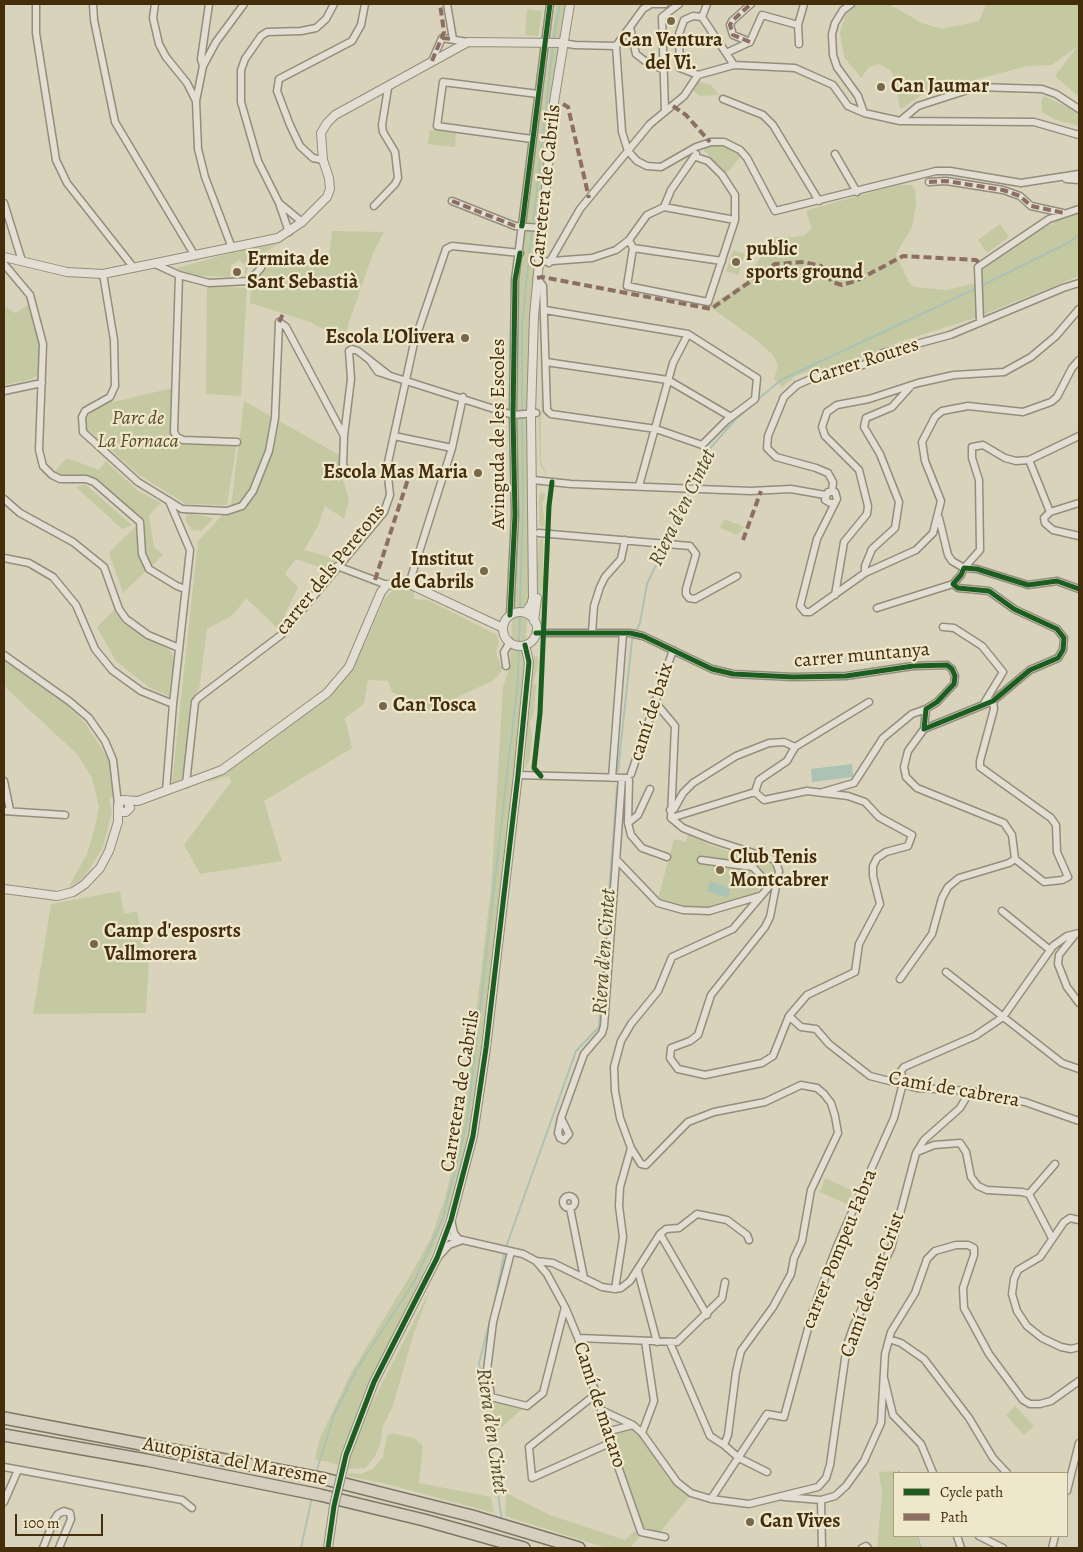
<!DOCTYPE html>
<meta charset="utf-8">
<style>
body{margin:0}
#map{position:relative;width:1083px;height:1552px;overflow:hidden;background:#d9d3bc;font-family:Alegreya,serif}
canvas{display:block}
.frame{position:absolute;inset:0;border:5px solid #442d0b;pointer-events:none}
.legend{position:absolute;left:893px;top:1472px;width:175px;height:65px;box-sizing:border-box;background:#efe7cb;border:1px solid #ab9d7e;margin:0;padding:6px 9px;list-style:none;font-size:15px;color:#442d0b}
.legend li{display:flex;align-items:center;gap:10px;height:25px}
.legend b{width:25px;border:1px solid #ab9d7e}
.scale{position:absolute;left:15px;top:1514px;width:88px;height:22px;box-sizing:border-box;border:2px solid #442d0b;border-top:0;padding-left:6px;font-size:15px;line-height:18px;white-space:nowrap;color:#442d0b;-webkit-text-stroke:4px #efe7cb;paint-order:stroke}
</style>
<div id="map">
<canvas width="1083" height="1552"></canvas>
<div class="frame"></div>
<ul class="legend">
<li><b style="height:6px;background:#1b5e20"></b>Cycle path</li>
<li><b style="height:6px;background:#8d6e63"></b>Path</li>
</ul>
<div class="scale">100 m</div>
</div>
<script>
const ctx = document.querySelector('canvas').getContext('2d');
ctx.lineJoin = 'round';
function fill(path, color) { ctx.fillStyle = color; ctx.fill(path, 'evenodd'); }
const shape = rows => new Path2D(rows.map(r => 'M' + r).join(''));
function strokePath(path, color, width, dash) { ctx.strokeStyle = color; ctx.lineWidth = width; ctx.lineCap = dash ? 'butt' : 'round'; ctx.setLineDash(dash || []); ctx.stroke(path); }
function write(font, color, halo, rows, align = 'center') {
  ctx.font = font + ' Alegreya,serif'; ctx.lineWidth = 4.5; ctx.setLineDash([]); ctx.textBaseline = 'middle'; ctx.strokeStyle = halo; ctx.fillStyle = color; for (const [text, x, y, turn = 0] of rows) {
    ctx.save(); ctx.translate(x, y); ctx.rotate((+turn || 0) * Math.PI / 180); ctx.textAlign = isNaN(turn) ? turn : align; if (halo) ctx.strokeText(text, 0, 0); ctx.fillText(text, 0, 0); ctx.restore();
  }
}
const green = shape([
 [556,4,565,4,547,141,531,296,528,395,531,519,529,598,515,778,473,1119,452,1201,431,1256,358,1410,339,1465,315,1459,320,1438,351,1373,411,1274,431,1238,445,1198,463,1122,491,888,503,687,510,667,516,515,518,278],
 [854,4,889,4,922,23,942,29,979,21,986,4,1079,4,1079,97,1055,76,1078,46,1052,65,1027,66,923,94,903,108,900,108,893,75,890,70,879,64,869,67,861,78,844,57,840,32,846,14],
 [527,9,542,11,538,36,525,35],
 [697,81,711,85,719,95,700,96,692,90],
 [1044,96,1079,113,1079,126,1054,119,1042,112,1041,101],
 [430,130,456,133,455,147,428,144],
 [713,144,730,147,741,156,727,173,704,151,704,147],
 [898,185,912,185,915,190,916,205,912,227,896,254,908,281,914,287,947,290,975,283,982,270,1035,233,1060,219,1079,214,1079,276,975,318,899,342,863,357,797,375,782,387,774,379,778,365,773,355,755,339,709,306,746,282,771,237,795,237,805,235,812,228,806,212,811,209],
 [1000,224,1009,237,987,253,978,240],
 [332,231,384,232,373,253,343,340,310,322,250,303,251,282,282,252,313,269,329,258],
 [282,242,251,261,245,276,245,266,240,260,231,265,230,277,188,275,177,268,223,255],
 [733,250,745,254,738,275,726,271],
 [207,286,247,288,241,396,206,394],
 [29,304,40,343,39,375,29,380,4,385,4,306,15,313],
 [173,388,171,433,177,441,237,442,227,505,186,504,139,475,87,429,86,417,104,404],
 [540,389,543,410,552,417,547,417,543,412,541,416,541,461,547,477,540,464,538,411,542,412],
 [244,401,341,456,339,467,349,500,344,519,325,506,318,526,304,550,337,559,328,570,296,559,285,574,298,587,278,629,246,598,233,615,207,629,199,689,190,702,183,779,172,783,198,541,231,506],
 [67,458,99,470,106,461,138,491,161,503,149,515,154,547,163,555,123,593,109,553,142,520,93,477,82,475,67,477,54,472],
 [85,484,132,525,122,529,76,487],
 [542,492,545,494,544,501,542,502,545,525,542,527,539,525,539,494],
 [187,513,214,518,201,531,192,530,185,519],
 [724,519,744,527,737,535,720,528],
 [543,538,543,584,540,596,542,597,542,605,539,604,537,573,539,541],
 [404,587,414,591,414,599,428,600,497,635,499,642,496,652,502,670,494,680,420,715,410,700,392,692,388,681,368,680,364,704,345,718,352,748,264,801,282,861,200,874,184,845,231,782,229,776,209,782,208,779,229,770,334,692,349,674,360,654,385,598,393,590],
 [114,610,124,624,172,652,174,661,169,696,150,688,116,661,97,627],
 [534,656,538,657,537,669,533,684,536,685,534,713,530,723,532,735,530,759,525,769,531,673],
 [4,657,55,693,85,723,110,761,115,791,109,800,112,811,103,847,84,878,68,888,87,854,94,831,99,807,92,778,77,754,7,689,4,683],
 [688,834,710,845,745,857,772,861,776,867,773,873,764,873,757,893,709,909,683,909,657,902,674,839,686,842],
 [120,891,124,914,137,911,146,959,149,958,146,1013,33,1014,51,904],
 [825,1178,853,1191,847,1204,820,1192],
 [431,1288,414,1333,392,1408,383,1426,380,1445,374,1458,365,1468,348,1469,349,1457,374,1399],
 [490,1401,522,1409,497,1432],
 [1015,1406,1034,1426,1024,1435,1006,1415],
 [631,1429,640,1436,668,1478,690,1496,660,1532,644,1529,611,1436],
 [391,1433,414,1438,423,1446,419,1483,491,1497,494,1513,387,1484,347,1476,348,1473,361,1474,373,1469,383,1457,387,1436],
 [896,1471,897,1473,894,1473,894,1536,916,1536,919,1548,877,1548,882,1494,879,1472],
 [506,1493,550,1515,625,1540,635,1531,639,1537,631,1547,635,1548,607,1548,505,1516]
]);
const water = shape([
 [852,764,853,777,812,782,811,769],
 [710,881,730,888,728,898,707,891]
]);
const stream = shape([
 [553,41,560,4],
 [533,225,553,45],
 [981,286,1070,242,1079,235],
 [757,400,781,380,977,288],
 [522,411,522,324,532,229],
 [692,486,705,454,735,420,750,407],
 [667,541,690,491],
 [618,771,632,640,640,623,647,584,665,546],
 [506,1247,576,1051,599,1027,617,786],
 [494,1305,504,1255],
 [490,1321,479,1363,502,1521],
 [317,1469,334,1415,357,1369,414,1282,443,1218,467,1122,518,680,523,502,522,416],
 [899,1471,899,1473],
 [917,1536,921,1548],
 [301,1548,312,1497]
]);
const minor = shape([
 [36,4,36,33,56,160,67,183,134,268],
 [93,4,94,20,115,122,195,256],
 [155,4,153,18,159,44,166,57,187,83,196,101],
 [447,4,453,39],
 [665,4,651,4,643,9,616,46,622,132,628,151,637,161,647,166,661,167,696,147,711,142,724,142,740,150,747,158,775,211,936,171,950,171,1021,183,1079,174],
 [851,4,843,10,835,23,832,34,833,55,837,67,858,96,864,113],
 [702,17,734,65],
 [702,17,707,4],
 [630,27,636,54,645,61,664,70],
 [750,42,733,35,730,25,732,21,751,4],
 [562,43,575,45,616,46],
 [799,44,798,25,804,4],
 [726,53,750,42,762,15,798,25],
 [432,61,442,38,468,42],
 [203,66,201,59,209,4],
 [698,75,734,65,795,68,833,85,848,106,864,113,900,121,918,106,977,87,1042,89,1056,94,1079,109],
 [698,75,680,68,679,34,684,20,693,16,702,17],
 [723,99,763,115,773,125,819,201],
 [665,111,662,17,679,4],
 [900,121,1034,122,1079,135],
 [532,139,437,126,443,82,538,94],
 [835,154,857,192],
 [323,160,313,158,300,146,290,125,277,91,279,79,352,41,361,25,365,4],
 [1066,179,1079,180],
 [929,182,946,181,1003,190,1020,196,1031,206,1063,213],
 [452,201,515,226,541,228],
 [4,203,22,261],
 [280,206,289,232],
 [374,206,395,184,398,178,395,152,383,132,382,125,388,88],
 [664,207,735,220],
 [302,222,279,203,258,161,241,102,241,70,245,59,261,36,267,32,301,31,316,28,326,19,334,4],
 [629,240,633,248,627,286,708,302,735,220,735,195,722,175,708,161,696,157],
 [232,248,205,177,198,149,196,101,203,66,216,42,244,4],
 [633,248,722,261],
 [539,262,592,258,616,250,629,240,647,215,664,207,671,190,696,154],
 [549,263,580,209,650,124,684,96,698,75],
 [4,264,30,295,43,344,39,450,43,466,52,475,60,479,86,479,94,482,140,522,142,554,149,569,177,586,185,589],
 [155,264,179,275,209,283,249,281,261,268],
 [103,274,114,340,115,386,110,397,85,411,82,417,83,432,138,482,169,501,190,550,173,704,166,791],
 [179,275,174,432,177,437,183,440,237,442],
 [537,278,543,286,547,410,551,414,656,429,702,445,727,420,755,399,757,378,688,334,545,310],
 [980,321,978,267,1049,219,1079,209],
 [371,362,378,372,513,415,536,413],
 [546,362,668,380,731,417],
 [4,391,42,383],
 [344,436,343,465,346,470],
 [394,436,452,448],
 [1029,460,1050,512],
 [533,480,571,484,750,491,791,489,825,495],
 [639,486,673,363,688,334],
 [832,491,833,482,828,473,816,468,776,457,767,448,768,436,784,397,797,385,824,373,863,365,883,353,950,335,1063,288,1079,283],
 [4,499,20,513,73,542,104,567,119,609,126,619,148,635,179,648],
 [169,501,182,509,227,511,242,506,253,491,269,451,275,418,279,322,286,327,344,436,351,379,349,351,352,349,358,351,390,376],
 [834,503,830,503,825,500,828,492,835,492,837,499,817,539,800,606,805,612,810,612,865,573,916,550,933,533,941,501,925,461,922,442,935,417,942,411,968,406,1023,412,1051,402,1057,397,1072,368,1079,360],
 [1079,503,1050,512,1044,518,1045,523,1053,530,1079,536],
 [939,518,948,555,952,561,964,568,980,550,979,480,972,458,972,447,983,445,1005,458,1016,461,1029,460,1079,436],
 [539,533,690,546,696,554,686,589,686,594,689,598,695,599,737,576],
 [4,558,29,563,53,577,76,605,95,649,112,670,141,691,173,704],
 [337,566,387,585],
 [865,573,865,566,872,549,895,528,899,502,880,454,864,427,866,418,892,407,910,387],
 [409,584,452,448,463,397],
 [835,595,844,542,867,514,868,506,859,470,825,436,822,427,827,412,837,405,869,399,918,383,954,375,1004,372,1031,357,1056,336,1079,309],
 [877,608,953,584],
 [510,615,515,515,513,415,515,280,550,4],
 [943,627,954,628,982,646,1003,672,983,705],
 [536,633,630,633,643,636,712,669,733,674,793,677,846,676,913,666,947,665,952,669,955,676,954,684,937,702,926,709,924,729,993,701,1030,670,1058,658,1063,650,1064,638,1057,629,1014,609,989,591,958,588,953,584,961,575,964,568,977,569,1028,585,1057,581,1079,589],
 [592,633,594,606,600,587,605,577,621,559,625,540],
 [4,655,69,701,89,718,105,741,113,760,118,804],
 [506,666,504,652,510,642],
 [993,701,994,709,980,761,980,767,1051,818,1056,825,1057,852,1068,877,1062,880,1044,882,1015,859],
 [631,774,673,650],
 [518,775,627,778],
 [612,778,623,633],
 [629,780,628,823,631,835,642,848,667,857],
 [4,781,10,810],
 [186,784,195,702,198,698,281,635,384,512,390,495,387,467,414,343,446,249,452,246,520,253],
 [755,792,764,800,807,791,848,796,865,802,879,817,912,835,908,846,886,852,877,858,873,866,873,876,880,904,859,944,855,972,807,995,789,1016,773,1056,762,1063,705,1075,678,1069,670,1058,671,1048,690,1041,698,1035,711,995,765,927,770,917,778,876],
 [823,792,854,783,883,738,912,714,926,709],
 [670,810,674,809,683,793,693,783,736,756,769,743,784,742,795,747],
 [4,811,65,815],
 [671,818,755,792,759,780,787,761,795,747,869,702],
 [628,823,638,815,650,789],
 [616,859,658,903,683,910,709,911,760,896],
 [701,860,753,867,769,885],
 [1002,911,1050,950],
 [1074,936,1059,955,1058,964,1067,987,1079,1003],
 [946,972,1062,1063,1079,1069],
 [900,979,932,934,942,898,948,887,959,878,1009,863,1015,859,1012,835,1004,823,917,788,906,777,904,767,908,751,924,729],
 [789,1016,801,1027,816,1029,829,1044,870,1076,917,1088,970,1091,1025,1102,1079,1121],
 [903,1083,901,1071,904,1067,975,1036,1003,1017,1053,946,1067,936,1079,933],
 [561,1118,569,1134,564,1140,560,1138,558,1133,561,1118,584,1054,602,1033,604,1026,622,778],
 [631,1148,641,1164,646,1165,688,1122,714,1112,765,1102,801,1085,817,1088,824,1094,831,1103,835,1116,838,1133,811,1190,802,1241,794,1258,791,1274,773,1307,741,1351,736,1372,728,1435,724,1445],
 [917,1152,934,1145,960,1143,966,1152,971,1177,978,1186,987,1190,1022,1192,1029,1194,1052,1238],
 [1029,1194,1055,1164],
 '563 1202a6 6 0 1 1 12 0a6 6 0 1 1-12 0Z',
 [570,1208,584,1278],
 [1079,1220,1070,1218,1064,1222,1040,1257,1018,1270,1014,1279,1012,1294,1017,1311,1027,1326,1042,1338,1061,1347,1071,1349,1079,1347],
 [660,1234,707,1315],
 [445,1236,523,1254,536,1261,553,1263,602,1287,615,1289,621,1288,630,1281,660,1234,666,1229,679,1228,697,1214,727,1220,747,1235,749,1240],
 [511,1252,493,1322,487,1370,491,1397,527,1406,543,1393,565,1307],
 [438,1257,449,1245,460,1241,454,1233,451,1220],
 [536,1261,547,1274,566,1309,578,1338,601,1410,606,1432,641,1532,665,1537],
 [638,1271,657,1342],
 [615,1289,623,1237,619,1206,620,1187,631,1148,620,1118,615,1091,614,1067,621,1041,631,1024,658,991,672,957,733,929,778,876,779,871,775,860,713,840,683,828,671,818,675,726,654,701],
 [578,1338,677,1342,722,1298,725,1282],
 [889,1339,901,1343,924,1359,969,1418,993,1458,1007,1473],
 [670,1343,710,1436,724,1445],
 [884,1378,893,1415],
 [596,1394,529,1447,532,1478,610,1443],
 [601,1410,633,1425],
 [893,1415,921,1444,933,1473],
 [606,1432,633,1425,642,1433,677,1482,691,1493,711,1499,749,1504,818,1487,826,1478,830,1465,847,1345,854,1325,891,1248,916,1153,924,1140,960,1108,970,1091],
 [642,1433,654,1401,645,1341],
 [724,1445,739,1458,767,1472],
 [4,1467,182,1500,192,1508],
 [1067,1491,1079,1443],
 [784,1497,821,1500,835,1496,846,1486,864,1461,881,1423,885,1354,891,1332,915,1293,927,1259,935,1251,956,1245,968,1245,974,1248,974,1255,963,1288,964,1308,989,1354,1023,1400,1030,1404,1040,1404,1051,1401,1079,1381],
 [711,1499,767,1414,784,1417,813,1310,837,1246,894,1118,903,1083],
 [821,1500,822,1548],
 [4,1502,18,1470],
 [957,1536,961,1548],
 [979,1536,1003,1548],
 [43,1548,54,1520,58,1514,64,1511,70,1513,71,1519,59,1548],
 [862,1548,866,1546,868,1548],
 [1052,1548,1055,1536]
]);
const tertiary = shape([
 [4,257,67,272,103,274,278,238,302,222,327,197,330,189,329,178,323,160,321,133,327,123,335,115,468,42,562,43],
 '503 629a17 17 0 1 1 34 0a17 17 0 1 1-34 0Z',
 [525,613,531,605,533,598,531,413,534,316,554,102,570,4],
 [534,621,537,598],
 [127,800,130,808,126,812,121,812,118,805,122,800,138,801,222,770,327,693,349,667,381,592,387,585,401,583,409,584,503,628],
 [4,889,57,896,73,892,85,884,100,868,109,851,118,822,118,807],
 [346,1455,374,1382,437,1258,451,1220,473,1136,486,1048,518,775,529,662,525,645],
 [328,1548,334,1506]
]);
const motorway = shape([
 [4,1418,325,1479,472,1516,579,1548],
 [4,1435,146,1460,320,1495,424,1520,524,1548]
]);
const tertiaryBridge = shape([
 [334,1506,346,1455]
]);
const quiet = shape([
 [442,38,453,39],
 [750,42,733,35,730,25,732,21,751,4],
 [432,61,444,32,440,4],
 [563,104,568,107,589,198],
 [673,106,686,115,710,142],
 [929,182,946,181,1003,190,1020,196,1031,206,1064,213],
 [452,201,515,226,522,226],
 [537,278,542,277,711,309,775,264,804,262,821,266,832,282,842,285,858,280,903,256,976,260,981,265],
 [279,322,283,314],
 [743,540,761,491],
 [375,580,410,473]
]);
const cycleway = shape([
 [522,226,550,4],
 [510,615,515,515,513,415,515,280,520,253],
 [536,633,630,633,643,636,712,669,733,674,793,677,846,676,913,666,947,665,952,669,955,676,954,684,937,702,926,709,924,729,993,701,1030,670,1058,658,1063,650,1064,638,1057,629,1014,609,989,591,958,588,953,584,961,575,964,568,977,569,1028,585,1057,581,1079,589],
 [541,776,534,768,540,713,549,506,552,482],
 [328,1548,334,1506,346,1455,374,1382,437,1258,451,1220,473,1136,486,1048,518,775,529,662,525,645]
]);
const markers = [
 [671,21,5,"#786749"],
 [881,87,5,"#786749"],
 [736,262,5,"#786749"],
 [237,272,5,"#786749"],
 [465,338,5,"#786749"],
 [478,473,5,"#786749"],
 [484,571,5,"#786749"],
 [383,706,5,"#786749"],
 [720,870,5,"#786749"],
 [94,944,5,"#786749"],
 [750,1522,5,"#786749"]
];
const poiNames = [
 ["Can Ventura",671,41,"center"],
 ["del Vi.",671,64,"center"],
 ["Can Jaumar",891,87],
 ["public",746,250],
 ["sports ground",746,273],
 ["Ermita de",247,260],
 ["Sant Sebastià",247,283],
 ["Escola L'Olivera",455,338,"right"],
 ["Escola Mas Maria",468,473,"right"],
 ["Institut",474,560,"right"],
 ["de Cabrils",474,583,"right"],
 ["Can Tosca",393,706],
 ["Club Tenis",730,858],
 ["Montcabrer",730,881],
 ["Camp d'esposrts",104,932],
 ["Vallmorera",104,955],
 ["Can Vives",760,1522]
];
const streetNames = [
 ["Carretera de Cabrils",546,186,-84],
 ["Carrer Roures",864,362,-18],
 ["Avinguda de les Escoles",499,434,-90],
 ["carrer dels Peretons",331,570,-51],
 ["carrer muntanya",862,656,-5],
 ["camí de baix",652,712,-72],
 ["Camí de cabrera",954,1090,10],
 ["Carretera de Cabrils",461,1091,-81],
 ["carrer Pompeu Fabra",840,1249,-68],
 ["Camí de Sant Crist",873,1285,-70],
 ["Camí de mataro",599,1405,72],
 ["Autopista del Maresme",235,1462,11]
];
const parkNames = [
 ["Parc de",138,419],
 ["La Fornaca",138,442]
];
const waterNames = [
 ["Riera d'en Cintet",683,508,-64],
 ["Riera d'en Cintet",605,952,-86],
 ["Riera d'en Cintet",491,1431,82]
];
fill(green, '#c4c9a2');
fill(water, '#abc2b4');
strokePath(stream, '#abc2b4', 2);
strokePath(minor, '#938d7b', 9);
strokePath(tertiary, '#938d7b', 10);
strokePath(motorway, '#7d7665', 14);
strokePath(minor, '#e2ded3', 6);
strokePath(tertiary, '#e2ded3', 8);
strokePath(motorway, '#d6cfbf', 11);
strokePath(tertiaryBridge, '#938d7b', 10, []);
strokePath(tertiaryBridge, '#e2ded3', 8);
strokePath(quiet, '#8d6e63', 4, [8, 4]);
strokePath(cycleway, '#1b5e20', 5);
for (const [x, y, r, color] of markers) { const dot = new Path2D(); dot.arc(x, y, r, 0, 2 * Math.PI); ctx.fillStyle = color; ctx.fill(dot); strokePath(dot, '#efe7cb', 2); }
write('bold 20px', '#442d0b', '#efe7cb', poiNames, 'left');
write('20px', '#442d0b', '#efe7cb', streetNames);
write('italic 20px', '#5a4a25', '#efe7cb', parkNames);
write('italic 21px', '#55492c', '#efe7cb', waterNames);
</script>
